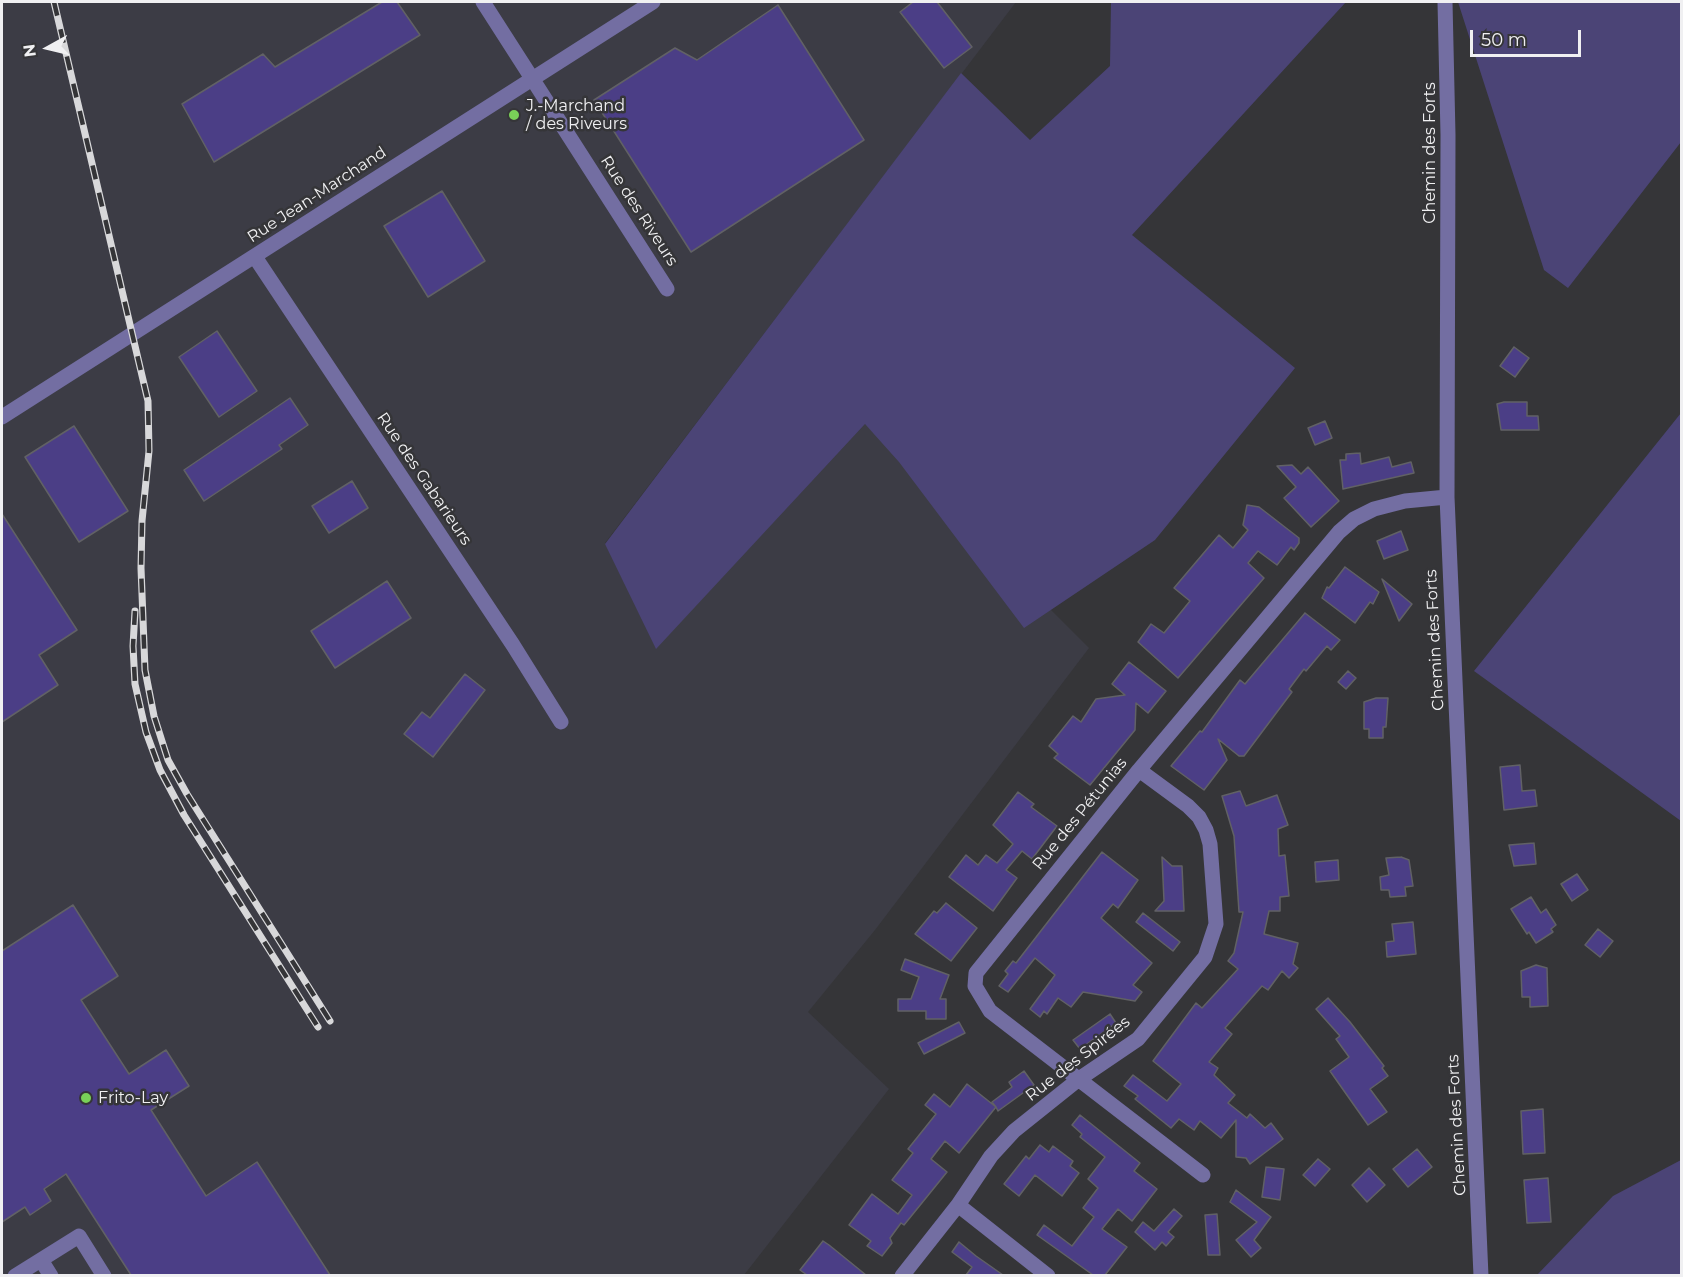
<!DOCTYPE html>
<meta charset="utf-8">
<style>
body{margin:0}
#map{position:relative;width:1683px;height:1277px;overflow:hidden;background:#353538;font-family:Montserrat,sans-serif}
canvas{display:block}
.frame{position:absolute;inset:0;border:3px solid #f0f0f2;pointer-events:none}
.north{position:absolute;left:18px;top:18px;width:60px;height:60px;-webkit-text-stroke:4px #353538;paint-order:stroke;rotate:262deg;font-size:16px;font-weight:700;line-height:24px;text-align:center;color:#f0f0f2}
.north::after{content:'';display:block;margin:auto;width:21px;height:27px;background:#f0f0f2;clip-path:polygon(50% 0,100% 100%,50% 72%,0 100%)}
.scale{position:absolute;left:1470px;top:30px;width:111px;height:27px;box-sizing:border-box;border:3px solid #f0f0f2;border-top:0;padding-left:8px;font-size:18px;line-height:21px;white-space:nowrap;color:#f0f0f2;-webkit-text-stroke:4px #353538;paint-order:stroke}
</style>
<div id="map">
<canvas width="1683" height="1277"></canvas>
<div class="frame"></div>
<div class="north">N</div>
<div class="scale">50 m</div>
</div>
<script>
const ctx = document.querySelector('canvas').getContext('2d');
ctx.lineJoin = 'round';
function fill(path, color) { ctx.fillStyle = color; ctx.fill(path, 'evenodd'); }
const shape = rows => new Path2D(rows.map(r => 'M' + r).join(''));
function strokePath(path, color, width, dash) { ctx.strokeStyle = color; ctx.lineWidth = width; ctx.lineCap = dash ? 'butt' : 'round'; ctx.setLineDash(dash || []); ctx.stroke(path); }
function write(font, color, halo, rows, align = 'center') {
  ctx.font = font + ' Montserrat,sans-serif'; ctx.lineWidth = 5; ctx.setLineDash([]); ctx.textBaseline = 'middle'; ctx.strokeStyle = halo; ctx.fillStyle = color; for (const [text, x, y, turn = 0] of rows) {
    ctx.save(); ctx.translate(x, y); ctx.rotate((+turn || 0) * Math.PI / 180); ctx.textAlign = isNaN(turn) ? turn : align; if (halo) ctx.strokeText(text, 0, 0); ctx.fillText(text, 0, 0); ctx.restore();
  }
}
const built = shape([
 [2,2,1016,2,605,543,656,648,865,424,1089,648,875,930,808,1012,889,1089,744,1275,2,1276]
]);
const green = shape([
 [1111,2,1346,2,1132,235,1295,368,1155,540,1024,628,899,462,865,424,656,649,605,544,961,73,1030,140,1110,66],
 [1458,2,1681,2,1681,142,1568,288,1544,270],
 [1681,413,1681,821,1474,671],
 [1681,1160,1681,1275,1537,1275,1613,1196]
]);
const building = shape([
 [382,2,397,2,420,35,214,162,182,104,263,54,275,67,382,2],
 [913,2,937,2,972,47,944,68,900,12,913,2],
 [778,5,864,140,691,252,594,100,675,48,697,60,778,5],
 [442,191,485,261,428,297,384,226,442,191],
 [217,331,257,391,219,417,179,357,217,331],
 [1514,347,1529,358,1515,377,1500,366,1514,347],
 [290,398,308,425,279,445,282,449,204,501,184,470,290,398],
 [1504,402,1527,402,1527,416,1538,416,1539,430,1501,430,1497,404,1504,402],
 [1325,421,1332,438,1315,445,1308,428,1325,421],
 [74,426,128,511,79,542,25,457,74,426],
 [1360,453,1361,464,1389,457,1392,467,1411,462,1414,473,1343,489,1340,460,1346,460,1346,454,1360,453],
 [1292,465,1301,474,1308,467,1339,501,1311,527,1284,498,1296,487,1277,466,1292,465],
 [352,481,368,508,329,533,312,506,352,481],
 [1247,505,1259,507,1299,538,1299,543,1294,550,1291,547,1277,565,1258,551,1248,563,1264,578,1178,678,1138,642,1151,624,1164,633,1190,601,1174,588,1219,535,1233,548,1248,530,1243,525,1247,505],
 [2,514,77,630,39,655,58,685,2,722,2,514],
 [1401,531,1408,550,1384,559,1377,541,1401,531],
 [1345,567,1379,592,1373,604,1370,602,1355,623,1322,598,1327,587,1329,588,1345,567],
 [1382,579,1412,604,1399,621,1382,579],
 [387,581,411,618,335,668,311,631,387,581],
 [1305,613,1340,640,1331,650,1327,646,1306,671,1304,669,1289,689,1292,692,1244,756,1239,756,1218,739,1227,760,1204,790,1171,766,1200,731,1202,732,1240,680,1245,684,1305,613],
 [1129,662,1166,691,1148,713,1136,703,1135,730,1090,785,1054,758,1058,754,1049,746,1073,716,1081,722,1096,699,1125,695,1112,684,1129,662],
 [1348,671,1356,678,1346,689,1338,682,1348,671],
 [465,674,485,690,433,757,404,734,422,712,430,718,465,674],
 [1376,698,1388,698,1386,727,1383,727,1383,738,1369,738,1369,729,1364,729,1364,702,1376,698],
 [1520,765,1522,791,1535,790,1537,806,1504,810,1500,767,1520,765],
 [1240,791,1246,806,1277,795,1288,825,1278,829,1279,856,1285,855,1289,896,1280,897,1280,911,1269,911,1264,934,1298,943,1293,964,1298,968,1289,978,1282,971,1268,990,1262,986,1225,1028,1232,1034,1209,1062,1218,1068,1214,1075,1235,1095,1228,1103,1247,1118,1250,1114,1265,1128,1271,1123,1283,1139,1250,1164,1246,1158,1236,1157,1236,1120,1221,1138,1200,1121,1194,1130,1179,1119,1171,1128,1135,1099,1138,1096,1124,1086,1133,1075,1167,1101,1181,1084,1153,1061,1196,1003,1202,1008,1238,969,1228,961,1234,953,1243,912,1239,912,1234,836,1222,796,1240,791],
 [1018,792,1034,804,1031,807,1057,826,1032,859,1022,851,1006,870,1017,878,993,911,949,877,966,855,978,865,986,855,997,863,1013,844,993,825,1018,792],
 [1534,843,1536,864,1514,866,1509,845,1534,843],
 [1102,852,1138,880,1118,908,1113,904,1101,918,1152,963,1133,985,1142,992,1135,1001,1083,992,1071,1007,1058,998,1047,1014,1044,1011,1040,1017,1030,1009,1055,975,1035,958,1008,992,999,986,1008,974,1005,971,1013,961,1016,963,1102,852],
 [1162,857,1172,866,1182,866,1184,911,1155,911,1164,901,1162,857],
 [1401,857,1409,860,1413,886,1405,887,1406,896,1390,897,1389,890,1381,890,1380,877,1389,875,1386,858,1401,857],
 [1338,860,1339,880,1316,882,1315,862,1338,860],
 [1577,874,1588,890,1572,901,1561,884,1577,874],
 [1531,897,1541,913,1546,909,1556,925,1551,929,1553,932,1536,943,1529,932,1527,934,1511,909,1531,897],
 [946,903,977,928,951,961,915,934,934,911,937,913,946,903],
 [73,905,118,976,81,1000,129,1074,166,1050,189,1086,151,1110,206,1196,257,1162,330,1275,131,1275,66,1174,44,1189,51,1201,30,1215,25,1207,2,1222,2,951,73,905],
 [1143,913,1180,942,1173,951,1136,922,1143,913],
 [1413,922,1416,954,1387,957,1386,942,1394,941,1392,924,1413,922],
 [1598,929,1613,941,1600,957,1585,945,1598,929],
 [905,959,949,975,940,999,946,999,946,1019,926,1019,926,1011,898,1011,898,999,911,999,919,977,901,970,905,959],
 [1536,965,1547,968,1548,1006,1530,1007,1530,997,1522,997,1521,971,1536,965],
 [1328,998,1350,1022,1384,1066,1382,1068,1388,1076,1370,1089,1387,1112,1368,1125,1330,1071,1349,1057,1336,1039,1340,1036,1316,1009,1328,998],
 [1110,1014,1116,1023,1080,1049,1073,1040,1110,1014],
 [959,1022,965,1033,924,1054,918,1043,959,1022],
 [1024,1071,1034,1085,998,1111,996,1107,959,1153,945,1141,931,1159,947,1172,904,1225,901,1223,890,1238,892,1243,882,1256,867,1246,871,1241,849,1225,872,1194,898,1214,912,1195,892,1180,913,1153,908,1149,936,1114,925,1105,934,1094,950,1107,967,1084,996,1107,992,1102,1012,1087,1009,1082,1024,1071],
 [1543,1109,1545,1153,1523,1154,1521,1111,1543,1109],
 [1080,1115,1140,1163,1134,1171,1157,1189,1132,1221,1118,1209,1102,1229,1127,1247,1105,1275,1093,1275,1037,1235,1044,1225,1072,1246,1094,1217,1083,1208,1098,1188,1088,1179,1105,1157,1080,1137,1082,1134,1072,1125,1080,1115],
 [1040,1145,1049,1152,1053,1146,1073,1161,1070,1166,1079,1173,1062,1196,1035,1175,1019,1196,1004,1184,1026,1156,1029,1159,1040,1145],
 [1417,1149,1432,1167,1408,1187,1393,1169,1417,1149],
 [1318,1159,1330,1169,1315,1186,1303,1175,1318,1159],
 [1266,1167,1284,1169,1280,1200,1262,1197,1266,1167],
 [1369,1168,1385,1185,1367,1202,1352,1185,1369,1168],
 [1548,1178,1551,1222,1527,1223,1524,1180,1548,1178],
 [1236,1190,1271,1217,1254,1240,1261,1248,1251,1257,1236,1240,1257,1222,1230,1202,1236,1190],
 [1174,1209,1182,1216,1168,1232,1174,1237,1166,1246,1162,1242,1155,1250,1135,1232,1143,1222,1154,1231,1174,1209],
 [1217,1214,1220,1255,1208,1255,1205,1215,1217,1214],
 [823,1241,829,1245,866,1275,807,1275,800,1270,823,1241],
 [959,1242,976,1256,1003,1275,966,1275,972,1267,952,1252,959,1242]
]);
const minor = shape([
 [483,2,667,289],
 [1445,2,1448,135,1447,497,1481,1276],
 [255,257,513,645,561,722],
 [2,417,653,2],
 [1203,1175,990,1011,975,986,976,973,1139,770,1339,532,1354,519,1374,509,1405,501,1447,497],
 [958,1205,1048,1276],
 [41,1260,51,1276],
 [15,1276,79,1236,104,1276],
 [902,1276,958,1205,991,1156,1014,1131,1079,1079,1138,1039,1205,957,1216,924,1210,844,1206,830,1199,817,1188,806,1139,770]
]);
const rail = shape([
 [54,2,148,401,149,451,142,521,141,568,145,670,154,716,168,760,187,794,330,1021],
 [135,611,133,646,135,684,146,732,160,770,184,815,318,1027]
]);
const markers = [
 [514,115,6,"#79d158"],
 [86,1098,6,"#79d158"]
];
const poiNames = [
 ["J.-Marchand",526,106],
 ["/ des Riveurs",526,124],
 ["Frito-Lay",98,1098]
];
const streetNames = [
 ["Chemin des Forts",1430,153,-90],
 ["Rue Jean-Marchand",317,195,-33],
 ["Rue des Riveurs",639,211,57],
 ["Rue des Gabarieurs",424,479,56],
 ["Chemin des Forts",1435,640,-93],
 ["Rue des Pétunias",1080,814,-51],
 ["Rue des Spirées",1078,1059,-38],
 ["Chemin des Forts",1457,1125,-93]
];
fill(built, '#3c3c45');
fill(green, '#4b4476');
fill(building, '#4b3e86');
strokePath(building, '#616165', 1.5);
strokePath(minor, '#736ea2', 15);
strokePath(rail, '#d8d8da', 7);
strokePath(rail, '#353538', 4.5, [14]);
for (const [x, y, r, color] of markers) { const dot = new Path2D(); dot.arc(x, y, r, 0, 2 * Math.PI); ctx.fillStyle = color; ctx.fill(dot); strokePath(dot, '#353538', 2); }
write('16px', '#f0f0f2', '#353538', poiNames, 'left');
write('16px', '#f0f0f2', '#353538', streetNames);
</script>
